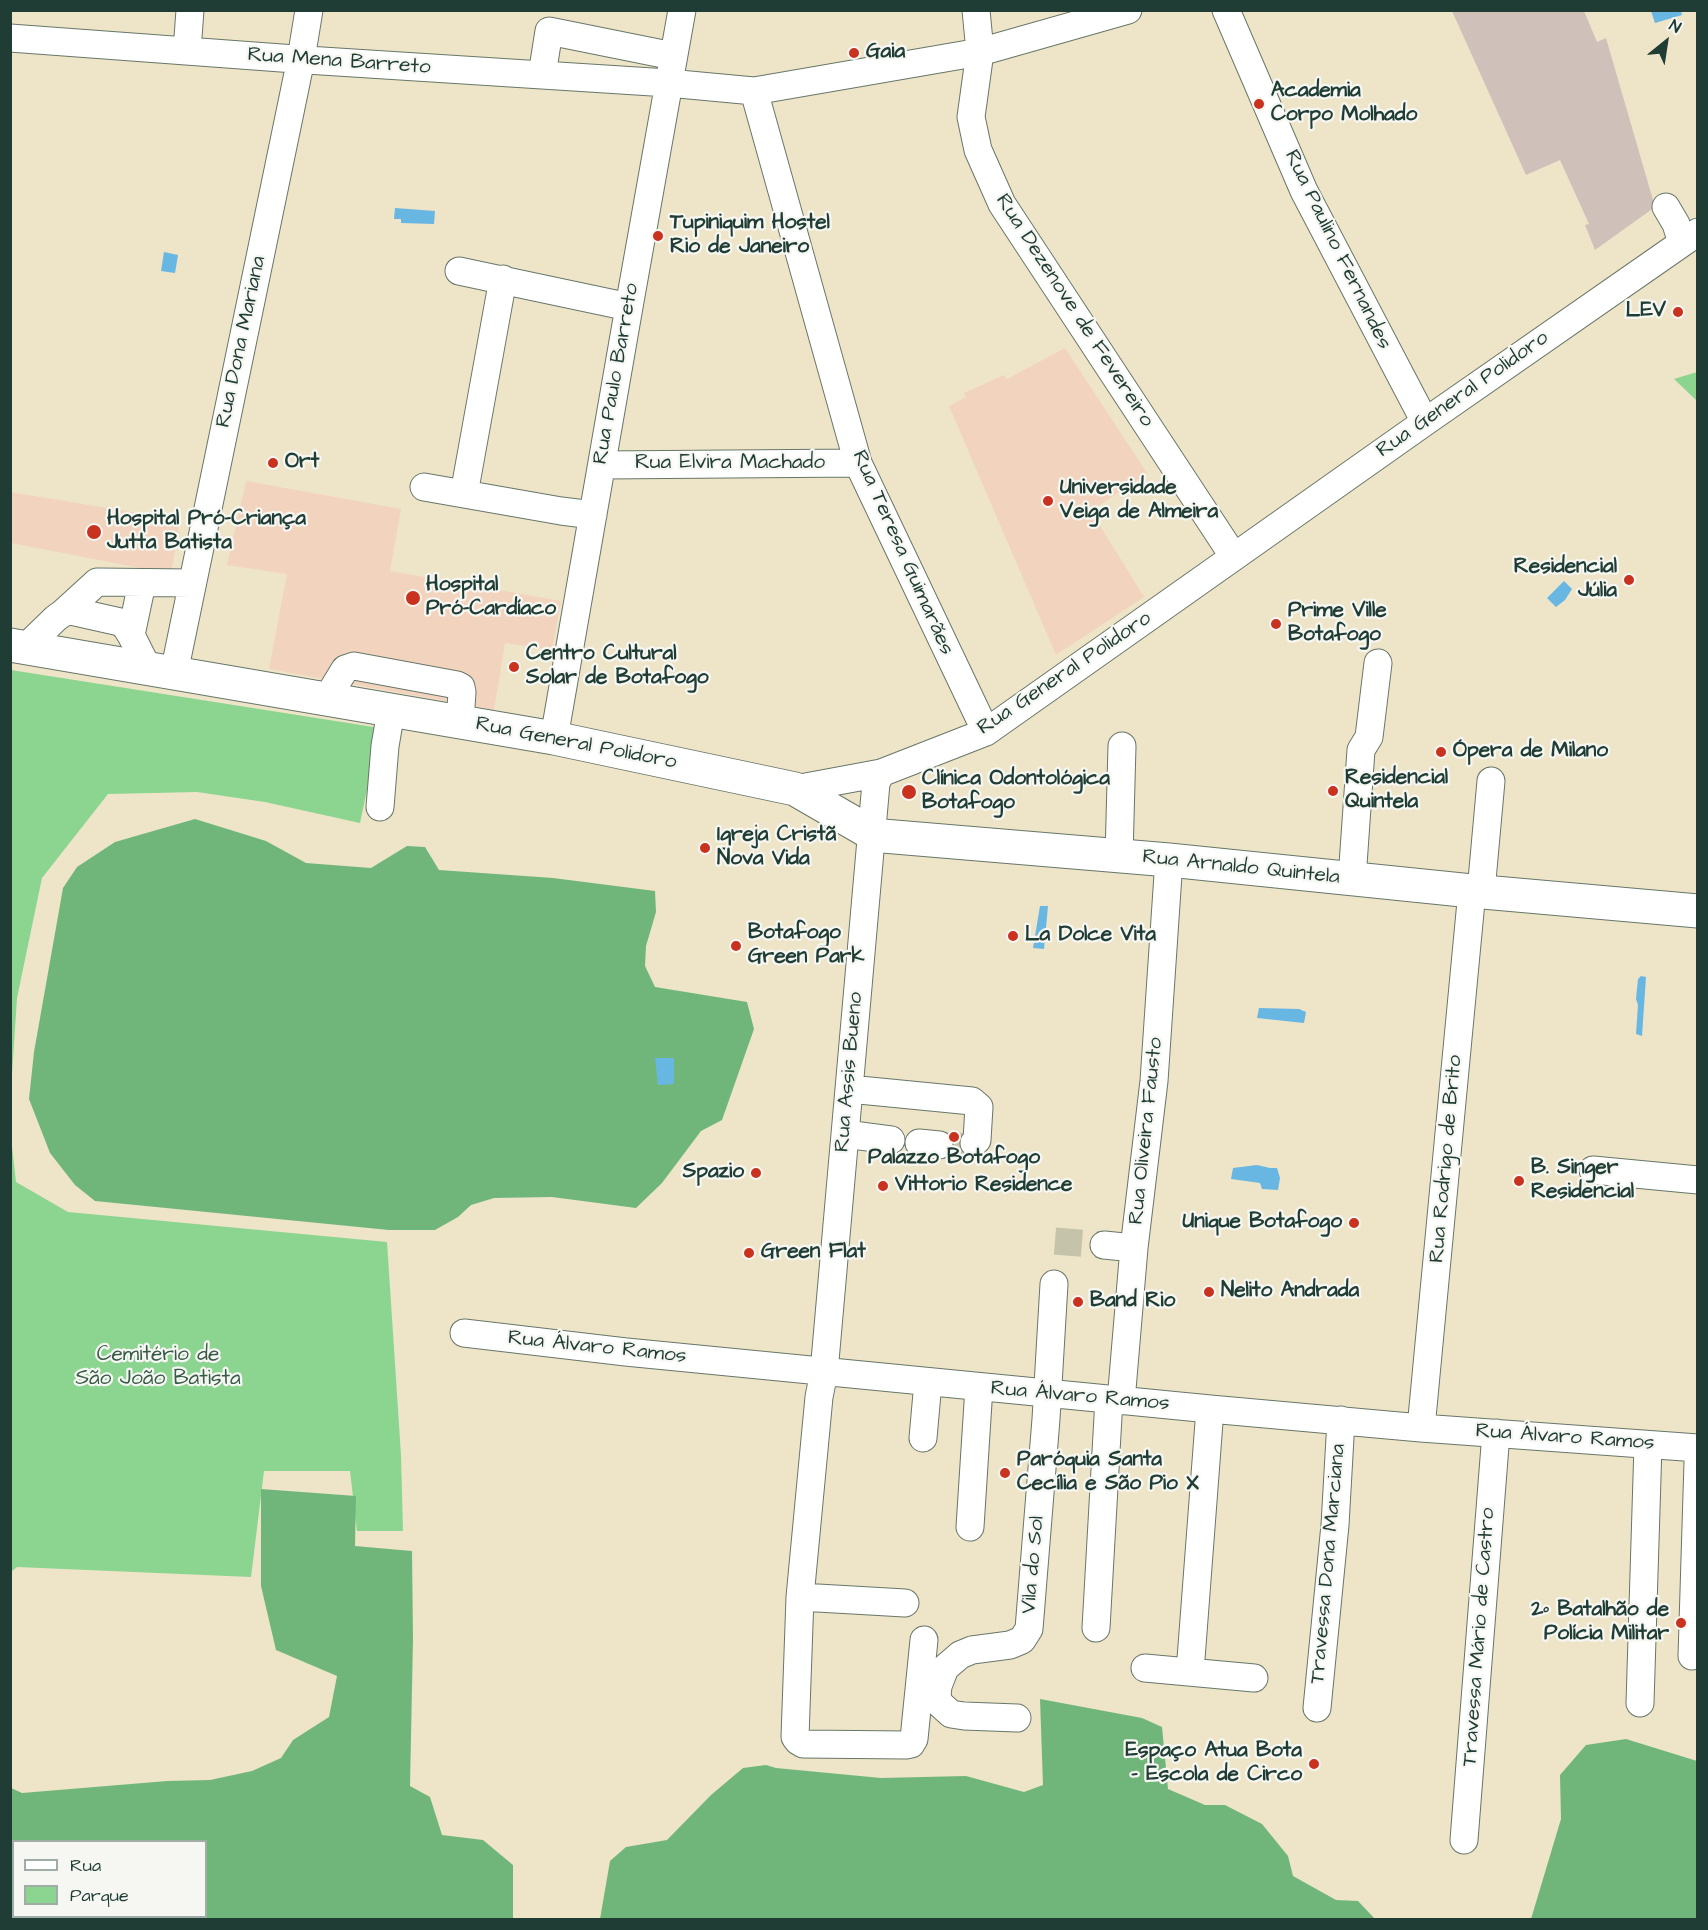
<!DOCTYPE html>
<meta charset="utf-8">
<style>
body{margin:0}
#map{position:relative;width:1708px;height:1930px;overflow:hidden;background:#eee4c8;font-family:"Architects Daughter",sans-serif}
canvas{display:block}
.frame{position:absolute;inset:0;border:12px solid #1f3d34;pointer-events:none}
.legend{position:absolute;left:12px;top:1840px;width:195px;height:78px;box-sizing:border-box;background:#f6f6f2;border:2px solid #a0aca6;margin:0;padding:8px 10px;list-style:none;font-size:18px;color:#1f3d34}
.legend li{display:flex;align-items:center;gap:12px;height:30px}
.legend b{width:30px;border:2px solid #a0aca6}
.north{position:absolute;left:1636px;top:12px;width:60px;height:60px;-webkit-text-stroke:4px #f6f6f2;paint-order:stroke;rotate:30deg;font-size:16px;font-weight:700;line-height:24px;text-align:center;color:#1f3d34}
.north::after{content:'';display:block;margin:auto;width:21px;height:27px;background:#1f3d34;clip-path:polygon(50% 0,100% 100%,50% 72%,0 100%)}
</style>
<div id="map">
<canvas width="1708" height="1930"></canvas>
<div class="frame"></div>
<ul class="legend">
<li><b style="height:8px;background:#fff"></b>Rua</li>
<li><b style="height:16px;background:#8bd591"></b>Parque</li>
</ul>
<div class="north">N</div>
</div>
<script>
const ctx = document.querySelector('canvas').getContext('2d');
ctx.lineJoin = 'round';
function fill(path, color) { ctx.fillStyle = color; ctx.fill(path, 'evenodd'); }
const shape = rows => new Path2D(rows.map(r => 'M' + r).join(''));
function strokePath(path, color, width, dash) { ctx.strokeStyle = color; ctx.lineWidth = width; ctx.lineCap = dash ? 'butt' : 'round'; ctx.setLineDash(dash || []); ctx.stroke(path); }
function write(font, color, halo, rows, align = 'center') {
  ctx.font = font + ' "Architects Daughter",sans-serif'; ctx.lineWidth = 4.5; ctx.setLineDash([]); ctx.textBaseline = 'middle'; ctx.strokeStyle = halo; ctx.fillStyle = color; for (const [text, x, y, turn = 0] of rows) {
    ctx.save(); ctx.translate(x, y); ctx.rotate((+turn || 0) * Math.PI / 180); ctx.textAlign = isNaN(turn) ? turn : align; if (halo) ctx.strokeText(text, 0, 0); ctx.fillText(text, 0, 0); ctx.restore();
  }
}
const built = shape([
 [1065,348,1147,473,1091,511,1144,597,1056,655,949,406,966,397,964,393,1004,375,1007,379],
 [246,481,401,509,390,571,561,601,552,650,505,643,494,710,269,669,287,574,227,565],
 [10,492,180,520,171,574,11,543]
]);
const industrial = shape([
 [1452,11,1584,11,1597,42,1606,38,1655,207,1595,250,1585,225,1589,224,1560,160,1526,175]
]);
const green = shape([
 [1697,372,1698,372,1697,401,1674,379],
 [11,670,380,728,360,823,265,802,197,792,108,794,42,878,17,998,11,1090],
 [10,1129,16,1182,68,1212,387,1242,401,1455,403,1531,357,1531,350,1471,264,1471,251,1577,17,1567,11,1572]
]);
const forest = shape([
 [195,819,266,841,306,863,371,868,407,846,425,847,439,870,553,878,655,891,656,912,646,946,645,966,655,987,747,1002,754,1029,722,1120,701,1131,662,1183,636,1208,552,1197,494,1198,471,1205,458,1217,435,1230,389,1230,95,1201,75,1185,50,1153,29,1099,34,1052,63,888,77,867,115,842],
 [261,1489,356,1496,355,1546,412,1551,413,1639,410,1786,430,1797,442,1835,483,1840,513,1865,513,1919,11,1919,11,1788,22,1793,167,1781,210,1780,252,1771,281,1758,293,1740,329,1717,337,1676,276,1650,261,1586],
 [14,1842,206,1842,206,1916,14,1916],
 [1040,1699,1142,1718,1162,1727,1168,1789,1205,1805,1225,1805,1262,1824,1288,1856,1293,1876,1336,1900,1358,1901,1375,1919,600,1919,610,1861,626,1847,667,1840,711,1795,743,1768,766,1765,776,1768,881,1778,966,1776,1024,1792,1043,1785],
 [1626,1739,1697,1761,1697,1919,1531,1919,1561,1819,1560,1775,1586,1745]
]);
const water = shape([
 [1651,11,1681,11,1682,15,1655,23],
 [395,208,435,211,434,224,401,223,401,219,394,219],
 [164,252,178,255,175,273,161,271],
 [1564,581,1572,589,1565,600,1556,607,1547,598],
 [1040,906,1048,906,1044,949,1033,948],
 [1641,976,1646,977,1642,1036,1636,1034,1638,1005,1636,999,1638,979],
 [1259,1008,1299,1009,1306,1012,1304,1023,1257,1018],
 [655,1058,674,1058,674,1084,658,1085],
 [1257,1165,1270,1168,1277,1168,1280,1178,1278,1190,1262,1189,1260,1183,1231,1179,1233,1168]
]);
const minorTunnel = shape([
 [939,1145,969,1147,974,1143],
 [1055,1241,1104,1245]
]);
const minor = shape([
 [976,10,980,52,971,117,978,150,1002,204,1234,557],
 [1226,10,1304,191,1425,422],
 [10,38,322,61,668,83,754,91,980,52,1128,10],
 [187,51,190,10],
 [542,75,549,31,673,56],
 [754,91,858,463,986,732],
 [1666,207,1676,224,1682,243],
 [459,271,629,307],
 [602,465,858,463],
 [424,487,561,511,593,515],
 [464,494,503,279],
 [63,613,97,582,192,583],
 [131,635,142,583],
 [25,648,56,618,63,613,71,611,120,622,126,627,131,635,148,669],
 [174,673,301,59,309,10],
 [326,700,345,669,354,666,457,685,461,687,462,692,460,722],
 [554,738,629,307,682,10],
 [881,773,876,783,824,1372,819,1397,800,1597,795,1737,798,1741,803,1744,907,1745,911,1744,914,1739,924,1640],
 [795,789,881,773,986,732,1425,422,1698,232],
 [380,807,385,746,391,711],
 [1119,856,1122,746],
 [1352,879,1361,750,1369,737,1378,663],
 [1481,891,1491,781],
 [849,1089,972,1101,979,1107,977,1140,974,1143],
 [845,1134,891,1140],
 [919,1143,939,1145],
 [1593,1170,1698,1180],
 [1104,1245,1134,1248],
 [464,1333,626,1352,1210,1409,1421,1428,1698,1448],
 [1121,1401,1134,1248,1154,1081,1169,860],
 [1421,1428,1472,891],
 [923,1438,928,1382],
 [970,1527,979,1387],
 [800,1597,905,1603],
 [1096,1628,1109,1399],
 [1692,1656,1698,1462],
 [1145,1668,1254,1678],
 [1190,1672,1210,1409],
 [1640,1703,1648,1445],
 [1317,1708,1335,1525,1341,1420],
 [1017,1718,964,1716,951,1714,940,1704,937,1697,938,1686,945,1668,960,1655,972,1650,1010,1645,1022,1640,1029,1629,1046,1419,1054,1284],
 [1464,1840,1496,1433]
]);
const major = shape([
 [10,645,554,738,795,789,871,833,883,836,1169,860,1472,891,1698,911]
]);
const markers = [
 [854,53,6,"#c8321e"],
 [1259,104,6,"#c8321e"],
 [658,236,6,"#c8321e"],
 [1678,312,6,"#c8321e"],
 [273,463,6,"#c8321e"],
 [1048,501,6,"#c8321e"],
 [94,532,8,"#c8321e"],
 [1629,580,6,"#c8321e"],
 [413,598,8,"#c8321e"],
 [1276,624,6,"#c8321e"],
 [514,667,6,"#c8321e"],
 [1441,752,6,"#c8321e"],
 [1333,791,6,"#c8321e"],
 [909,792,8,"#c8321e"],
 [705,848,6,"#c8321e"],
 [1013,936,6,"#c8321e"],
 [736,946,6,"#c8321e"],
 [954,1137,6,"#c8321e"],
 [756,1173,6,"#c8321e"],
 [1519,1181,6,"#c8321e"],
 [883,1186,6,"#c8321e"],
 [1354,1223,6,"#c8321e"],
 [749,1253,6,"#c8321e"],
 [1209,1292,6,"#c8321e"],
 [1078,1302,6,"#c8321e"],
 [1005,1473,6,"#c8321e"],
 [1681,1623,6,"#c8321e"],
 [1314,1764,6,"#c8321e"]
];
const poiNames = [
 ["Gaia",866,53],
 ["Academia",1271,92],
 ["Corpo Molhado",1271,116],
 ["Tupiniquim Hostel",670,224],
 ["Rio de Janeiro",670,248],
 ["LEV",1666,312,"right"],
 ["Ort",285,463],
 ["Universidade",1060,489],
 ["Veiga de Almeira",1060,513],
 ["Hospital Pró-Criança",107,520],
 ["Jutta Batista",107,544],
 ["Residencial",1617,568,"right"],
 ["Júlia",1617,592,"right"],
 ["Hospital",426,586],
 ["Pró-Cardíaco",426,610],
 ["Prime Ville",1288,612],
 ["Botafogo",1288,636],
 ["Centro Cultural",526,655],
 ["Solar de Botafogo",526,679],
 ["Ópera de Milano",1453,752],
 ["Residencial",1345,779],
 ["Quintela",1345,803],
 ["Clínica Odontológica",922,780],
 ["Botafogo",922,804],
 ["Igreja Cristã",717,836],
 ["Nova Vida",717,860],
 ["Botafogo",748,934],
 ["Green Park",748,958],
 ["La Dolce Vita",1025,936],
 ["Palazzo Botafogo",954,1159,"center"],
 ["B. Singer",1531,1169],
 ["Residencial",1531,1193],
 ["Spazio",744,1173,"right"],
 ["Vittorio Residence",895,1186],
 ["Unique Botafogo",1342,1223,"right"],
 ["Green Flat",761,1253],
 ["Nelito Andrada",1221,1292],
 ["Band Rio",1090,1302],
 ["Paróquia Santa",1017,1461],
 ["Cecília e São Pio X",1017,1485],
 ["2º Batalhão de",1669,1611,"right"],
 ["Polícia Militar",1669,1635,"right"],
 ["Espaço Atua Bota",1302,1752,"right"],
 ["- Escola de Circo",1302,1776,"right"]
];
const streetNames = [
 ["Rua Mena Barreto",339,62,4],
 ["Rua Paulino Fernandes",1337,250,64],
 ["Rua Dezenove de Fevereiro",1074,311,57],
 ["Rua Dona Mariana",242,342,-78],
 ["Rua Paulo Barreto",617,374,-80],
 ["Rua General Polidoro",1463,395,-35],
 ["Rua Elvira Machado",730,464],
 ["Rua Teresa Guimarães",902,553,66],
 ["Rua General Polidoro",1065,674,-34],
 ["Rua General Polidoro",576,744,11],
 ["Rua Arnaldo Quintela",1241,868,6],
 ["Rua Assis Bueno",850,1072,-85],
 ["Rua Oliveira Fausto",1147,1131,-84],
 ["Rua Rodrigo de Brito",1447,1159,-85],
 ["Rua Álvaro Ramos",597,1348,6],
 ["Rua Álvaro Ramos",1080,1397,5],
 ["Rua Álvaro Ramos",1565,1438,4],
 ["Travessa Dona Marciana",1329,1564,-85],
 ["Vila do Sol",1034,1565,-85],
 ["Travessa Mário de Castro",1480,1637,-86]
];
const parkNames = [
 ["Cemitério de",158,1356],
 ["São João Batista",158,1380]
];
fill(built, '#f2d4be');
fill(industrial, '#cfc0ba');
fill(green, '#8bd591');
fill(forest, '#70b67b');
fill(water, '#68b6e2');
strokePath(minorTunnel, '#c5c3aa', 27, [27, 14]);
strokePath(minor, '#677768', 29);
strokePath(major, '#677768', 35);
strokePath(minor, '#fff', 27);
strokePath(major, '#fff', 33);
for (const [x, y, r, color] of markers) { const dot = new Path2D(); dot.arc(x, y, r, 0, 2 * Math.PI); ctx.fillStyle = color; ctx.fill(dot); strokePath(dot, '#f6f6f2', 2); }
write('bold 21px', '#1f3d34', '#f6f6f2', poiNames, 'left');
write('21px', '#1f3d34', '#f6f6f2', streetNames);
write('21px', '#355b47', '#f6f6f2', parkNames);
</script>
